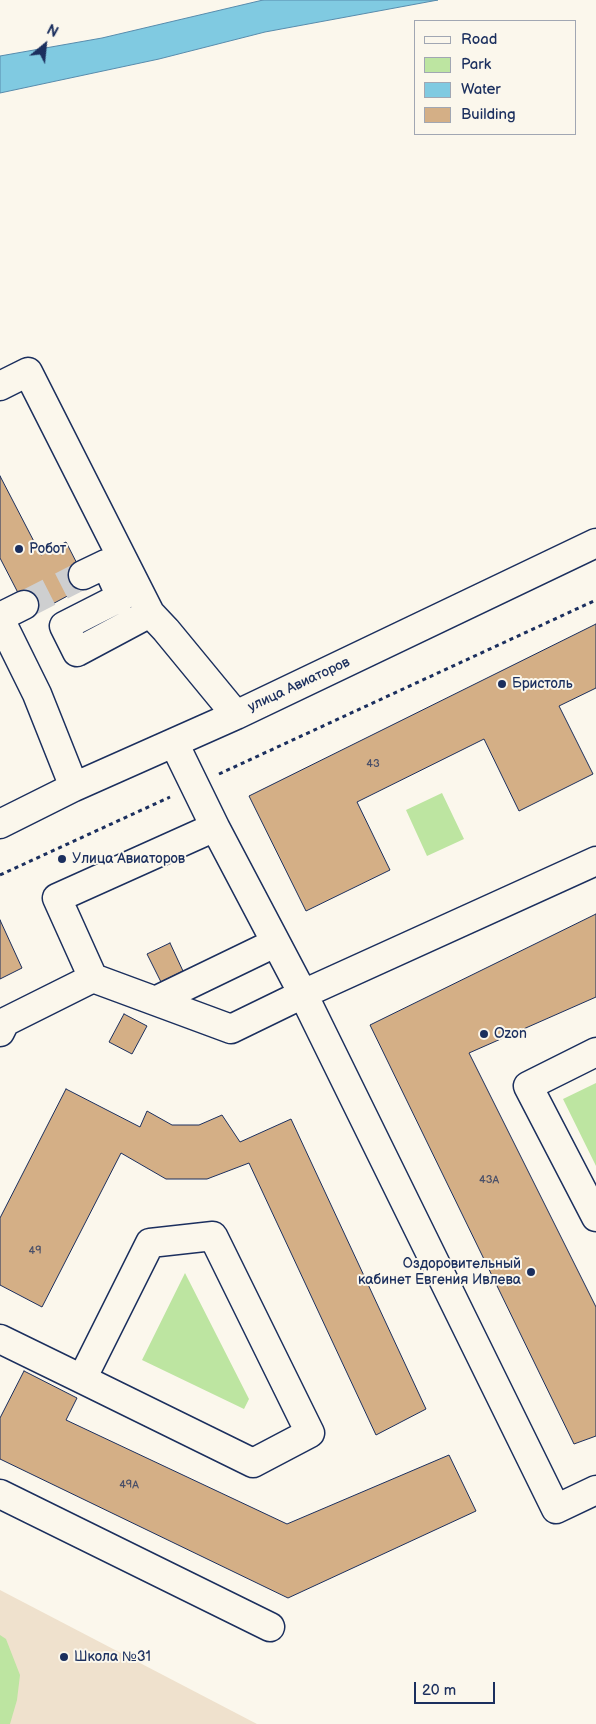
<!DOCTYPE html>
<meta charset="utf-8">
<style>
body{margin:0}
#map{position:relative;width:596px;height:1724px;overflow:hidden;background:#fbf7ec;font-family:"Balsamiq Sans",sans-serif}
canvas{display:block}
.legend{position:absolute;left:414px;top:20px;width:162px;height:115px;box-sizing:border-box;background:#fbf7ec;border:1px solid #a1a7b3;margin:0;padding:6px 9px;list-style:none;font-size:15px;color:#1b2f5e}
.legend li{display:flex;align-items:center;gap:10px;height:25px}
.legend b{width:25px;border:1px solid #a1a7b3}
.north{position:absolute;left:20px;top:20px;width:50px;height:50px;-webkit-text-stroke:4px #fbf7ec;paint-order:stroke;rotate:28deg;font-size:14px;font-weight:700;line-height:20px;text-align:center;color:#1b2f5e}
.north::after{content:'';display:block;margin:auto;width:18px;height:22px;background:#1b2f5e;clip-path:polygon(50% 0,100% 100%,50% 72%,0 100%)}
.scale{position:absolute;left:414px;top:1682px;width:81px;height:22px;box-sizing:border-box;border:2px solid #1b2f5e;border-top:0;padding-left:6px;font-size:15px;line-height:18px;white-space:nowrap;color:#1b2f5e;-webkit-text-stroke:4px #fbf7ec;paint-order:stroke}
</style>
<div id="map">
<canvas width="596" height="1724"></canvas>
<ul class="legend">
<li><b style="height:6px;background:#fbf7ec"></b>Road</li>
<li><b style="height:14px;background:#bde5a1"></b>Park</li>
<li><b style="height:14px;background:#80cae1"></b>Water</li>
<li><b style="height:14px;background:#d4af86"></b>Building</li>
</ul>
<div class="north">N</div>
<div class="scale">20 m</div>
</div>
<script>
const ctx = document.querySelector('canvas').getContext('2d');
ctx.lineJoin = 'round';
function fill(path, color) { ctx.fillStyle = color; ctx.fill(path, 'evenodd'); }
const shape = rows => new Path2D(rows.map(r => 'M' + r).join(''));
function strokePath(path, color, width, dash) { ctx.strokeStyle = color; ctx.lineWidth = width; ctx.lineCap = dash ? 'butt' : 'round'; ctx.setLineDash(dash || []); ctx.stroke(path); }
function write(font, color, halo, rows, align = 'center') {
  ctx.font = font + ' "Balsamiq Sans",sans-serif'; ctx.lineWidth = 4; ctx.setLineDash([]); ctx.textBaseline = 'middle'; ctx.strokeStyle = halo; ctx.fillStyle = color; for (const [text, x, y, turn = 0] of rows) {
    ctx.save(); ctx.translate(x, y); ctx.rotate((+turn || 0) * Math.PI / 180); ctx.textAlign = isNaN(turn) ? turn : align; if (halo) ctx.strokeText(text, 0, 0); ctx.fillText(text, 0, 0); ctx.restore();
  }
}
const built = shape([
 [0,1590,257,1724,0,1724]
]);
const green = shape([
 [442,793,464,839,427,856,406,810],
 [596,1083,596,1166,563,1099],
 [185,1273,249,1399,244,1409,142,1360],
 [0,1635,6,1639,20,1675,17,1700,10,1724,0,1724]
]);
const water = shape([
 [263,0,438,0,265,32,159,59,0,93,0,56,102,38,263,0]
]);
const building = shape([
 [0,476,41,555,66,542,88,585,30,616,0,558,0,476],
 [596,624,596,688,559,706,593,774,519,811,484,739,357,802,390,870,306,911,249,796,596,624],
 [596,914,596,997,469,1053,596,1307,596,1436,574,1444,370,1025,596,914],
 [0,920,22,968,0,979,0,920],
 [170,943,183,971,161,982,147,954,170,943],
 [124,1014,147,1026,132,1054,109,1042,124,1014],
 [66,1089,140,1127,147,1111,172,1125,199,1125,222,1115,240,1142,291,1119,426,1409,376,1435,249,1163,207,1179,166,1179,121,1153,42,1307,0,1285,0,1218,66,1089],
 [24,1371,77,1398,66,1420,287,1524,449,1455,476,1511,288,1598,0,1459,0,1418,24,1371]
]);
const minorTunnel = shape([
 [24,605,83,575]
]);
const path = shape([
 [219,774,596,600],
 [0,875,170,797]
]);
const minor = shape([
 [0,386,28,372,150,613,166,630,236,715],
 [83,575,106,564,121,597,64,626,77,652,150,613],
 [0,617,24,605],
 [0,619,37,694,74,787],
 [174,743,215,827,57,898,93,978,231,1029,303,994,596,861],
 [0,824,74,787,236,715,596,543],
 [215,827,303,994,556,1509,596,1490],
 [157,1000,275,943],
 [0,1032,5,1022,93,978],
 [596,1052,528,1086,596,1217],
 [0,1339,82,1379,253,1463,310,1433,213,1236,150,1243,82,1379],
 [0,1494,270,1627]
]);
const markers = [
 [19,549,5,"#1b2f5e"],
 [502,684,5,"#1b2f5e"],
 [62,859,5,"#1b2f5e"],
 [484,1034,5,"#1b2f5e"],
 [531,1272,5,"#1b2f5e"],
 [64,1657,5,"#1b2f5e"]
];
const numberNames = [
 ["43",373,764],
 ["43А",489,1180],
 ["49",35,1251],
 ["49А",129,1485]
];
const poiNames = [
 ["Робот",29,549],
 ["Бристоль",512,684],
 ["Улица Авиаторов",72,859],
 ["Ozon",494,1034],
 ["Оздоровительный",521,1264,"right"],
 ["кабинет Евгения Ивлева",521,1280,"right"],
 ["Школа №31",74,1657]
];
const streetNames = [
 ["улица Авиаторов",299,685,-25]
];
fill(built, '#efe1cd');
fill(green, '#bde5a1');
fill(water, '#80cae1');
strokePath(water, '#588cad', 1);
fill(building, '#d4af86');
strokePath(building, '#1b2f5e', 1);
strokePath(minorTunnel, '#cecfd0', 28, [28, 14]);
strokePath(minor, '#1b2f5e', 31);
strokePath(path, '#1b2f5e', 3, [4, 4]);
strokePath(minor, '#fbf7ec', 28);
for (const [x, y, r, color] of markers) { const dot = new Path2D(); dot.arc(x, y, r, 0, 2 * Math.PI); ctx.fillStyle = color; ctx.fill(dot); strokePath(dot, '#fbf7ec', 2); }
write('11px', '#494f68', null, numberNames);
write('14px', '#1b2f5e', '#fbf7ec', poiNames, 'left');
write('14px', '#1b2f5e', '#fbf7ec', streetNames);
</script>
